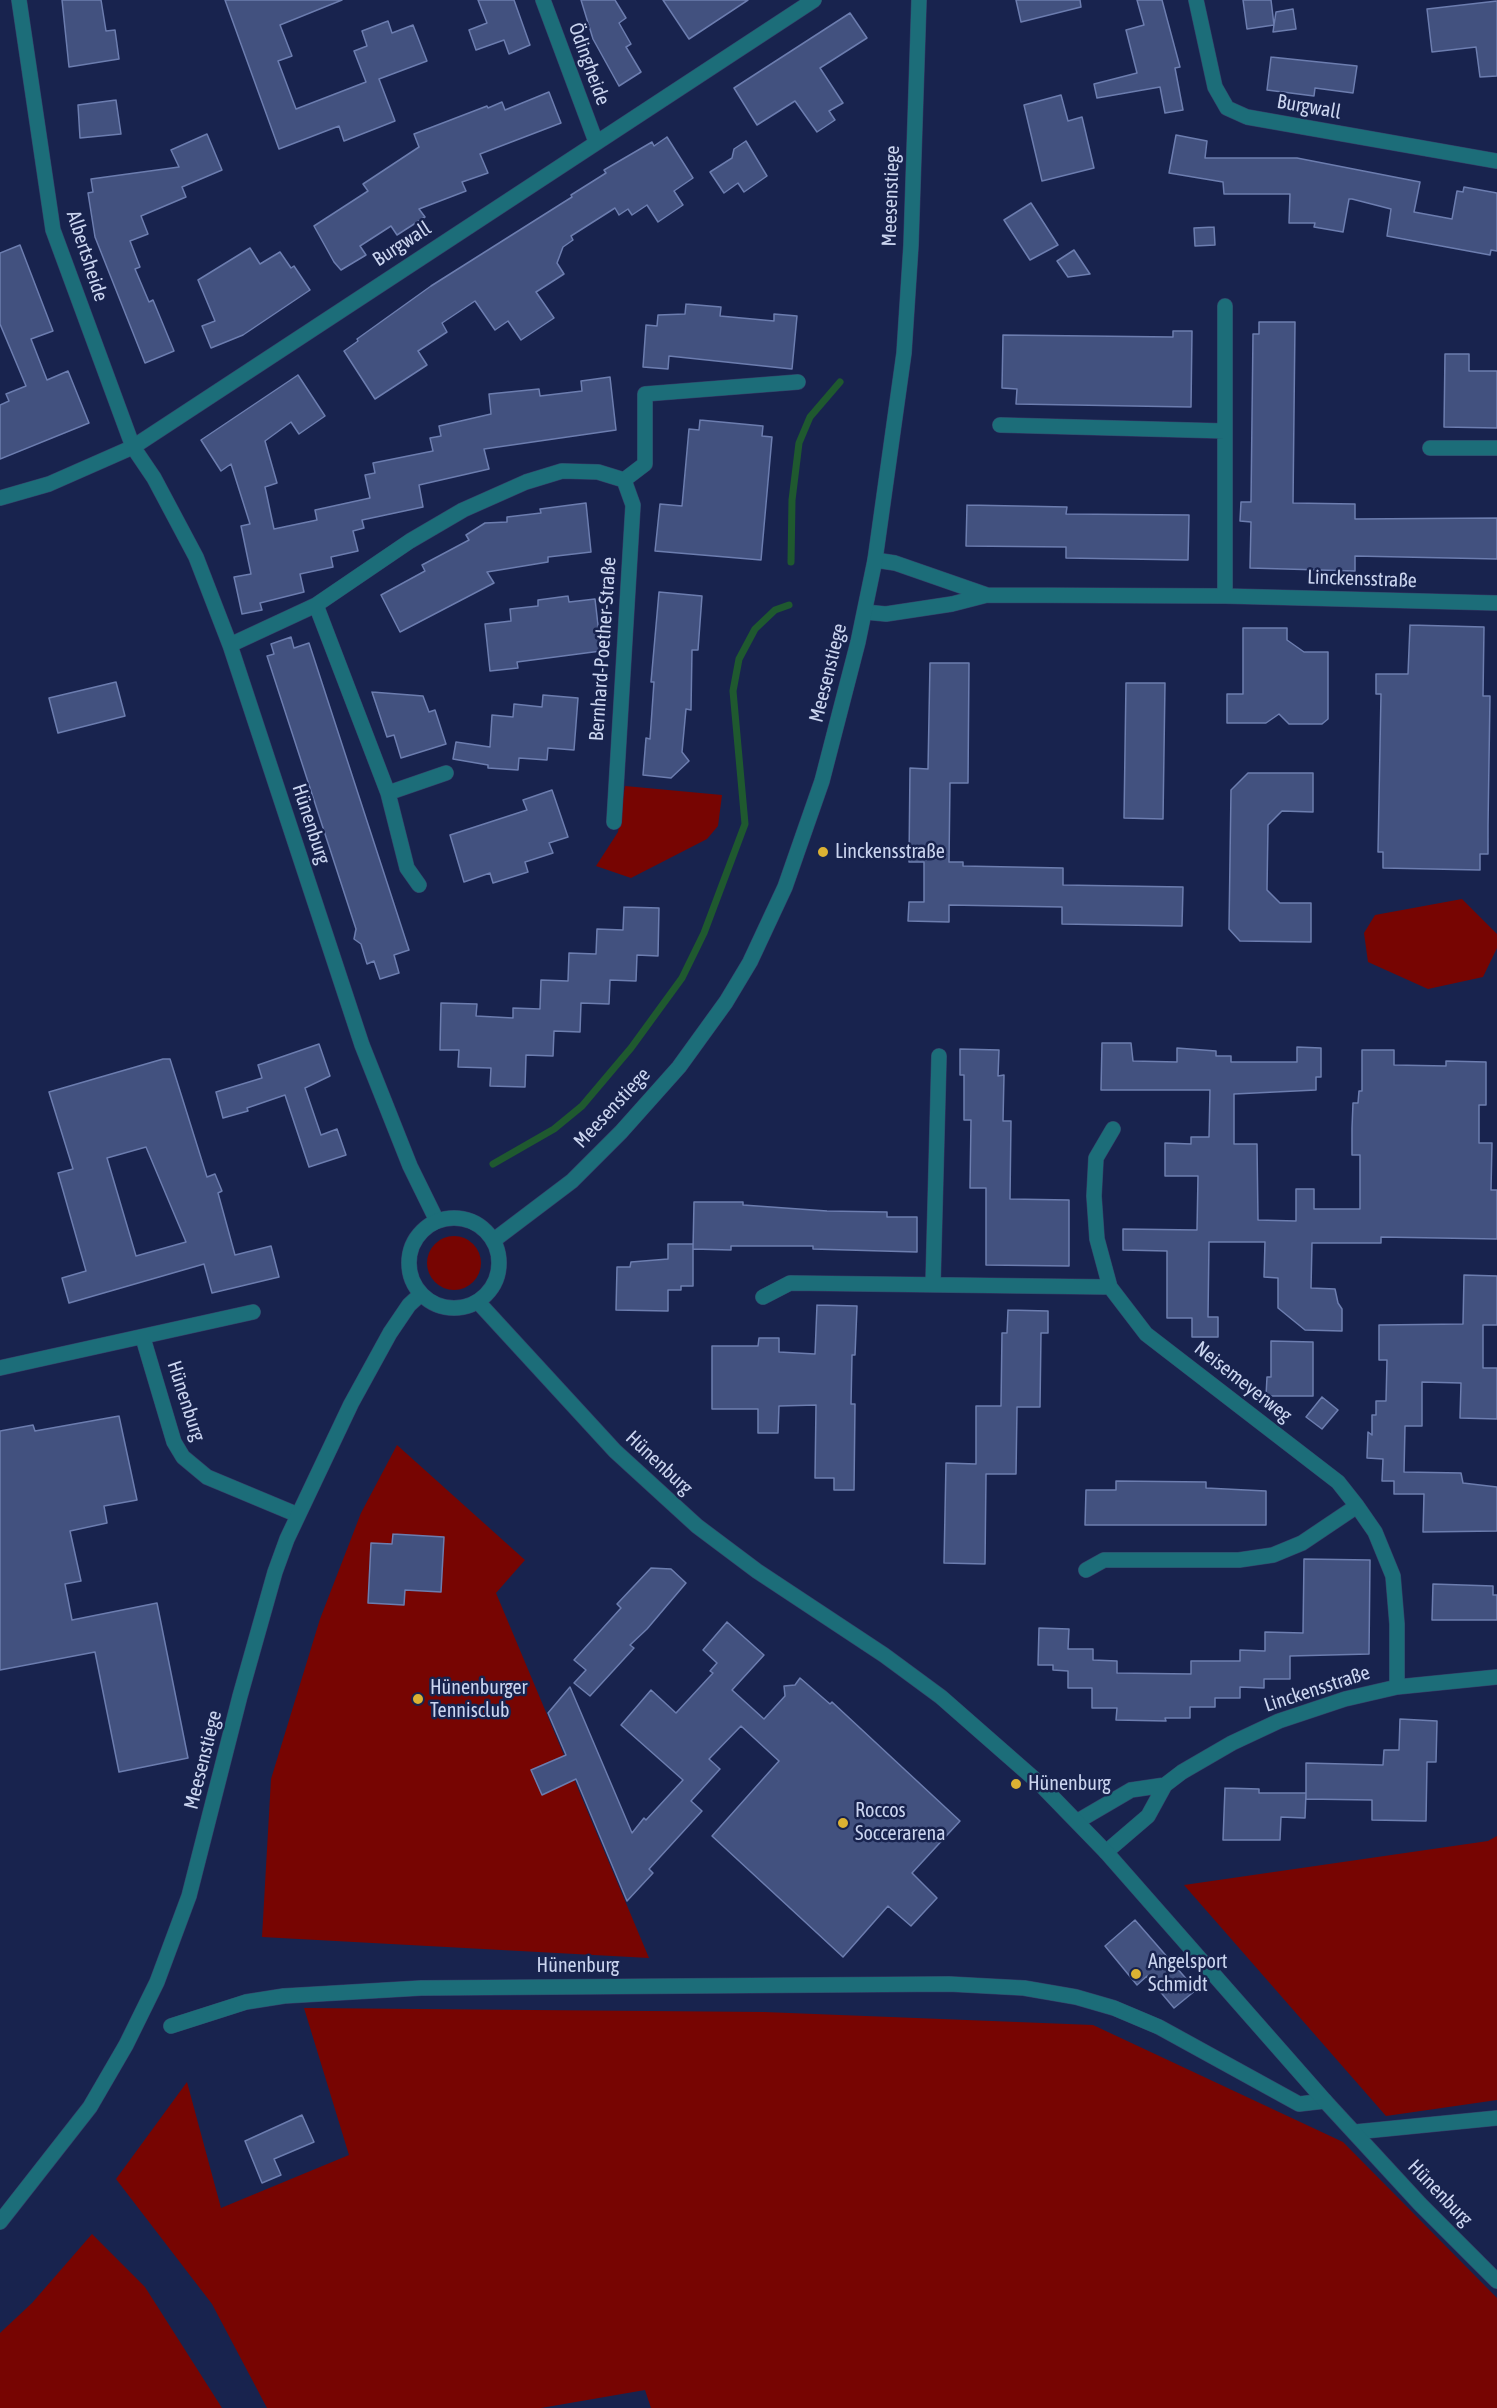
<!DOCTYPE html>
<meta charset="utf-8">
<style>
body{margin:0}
canvas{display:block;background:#18234e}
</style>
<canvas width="1497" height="2408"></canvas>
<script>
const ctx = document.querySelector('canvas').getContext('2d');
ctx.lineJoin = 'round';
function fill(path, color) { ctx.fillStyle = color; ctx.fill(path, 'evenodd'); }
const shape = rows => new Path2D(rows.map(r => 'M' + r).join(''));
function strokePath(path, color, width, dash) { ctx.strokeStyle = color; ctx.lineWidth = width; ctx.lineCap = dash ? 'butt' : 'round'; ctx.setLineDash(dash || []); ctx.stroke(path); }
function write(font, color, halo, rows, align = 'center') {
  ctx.font = font + ' "Asap Condensed",sans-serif'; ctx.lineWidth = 5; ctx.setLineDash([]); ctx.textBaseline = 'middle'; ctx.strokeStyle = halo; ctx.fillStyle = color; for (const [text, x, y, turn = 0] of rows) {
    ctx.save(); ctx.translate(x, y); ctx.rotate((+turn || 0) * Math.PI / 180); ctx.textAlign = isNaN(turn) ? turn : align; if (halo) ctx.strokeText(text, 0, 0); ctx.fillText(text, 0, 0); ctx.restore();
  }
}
const green = shape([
 [625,786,722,795,718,826,707,839,631,878,596,866,618,832],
 [1462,899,1497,934,1497,948,1483,977,1428,989,1368,962,1364,933,1375,915],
 '427 1263a27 27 0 1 1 54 0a27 27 0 1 1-54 0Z',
 [397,1445,525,1560,496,1593,649,1958,262,1937,271,1779,320,1619,361,1513],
 [1497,1836,1497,2100,1386,2116,1184,1885,1488,1841],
 [304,2008,764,2012,1093,2025,1343,2142,1497,2298,1497,2408,651,2408,645,2390,541,2408,267,2408,212,2304,116,2179,187,2082,221,2208,349,2155],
 [92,2234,145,2287,222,2408,0,2408,0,2333,32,2303]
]);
const stream = shape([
 [791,562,792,500,799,443,810,417,840,382],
 [493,1164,554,1129,582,1106,631,1048,682,978,704,933,745,824,733,691,739,659,755,629,775,610,789,605]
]);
const building = shape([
 [62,0,101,0,106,31,115,30,119,59,69,67,62,0],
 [225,0,342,0,280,25,292,56,278,61,296,109,366,82,354,51,367,46,362,31,388,21,392,33,413,25,427,61,379,79,395,121,344,141,339,126,279,149,225,0],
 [478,0,514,0,530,45,509,54,504,40,476,50,469,30,487,23,478,0],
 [581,0,615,0,626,18,619,23,631,44,626,47,641,72,619,86,593,39,581,0],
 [663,0,748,0,689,39,663,0],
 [1016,0,1080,0,1081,7,1021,22,1016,0],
 [1137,0,1162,0,1180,67,1175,68,1183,110,1165,113,1160,87,1097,98,1094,84,1137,73,1126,30,1144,25,1137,0],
 [1243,0,1271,0,1274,25,1276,12,1293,9,1296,29,1273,32,1274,25,1247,29,1243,0],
 [1497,1,1497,76,1480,77,1476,47,1432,52,1427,9,1497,1],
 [850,13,867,38,820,68,843,103,829,111,835,120,817,132,795,101,757,125,734,88,850,13],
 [1271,57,1357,66,1353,93,1315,88,1314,96,1267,90,1271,57],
 [549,92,561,123,480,154,488,173,462,182,466,191,419,209,425,217,397,235,391,226,360,246,366,255,341,270,334,262,314,226,368,191,363,184,419,147,414,134,487,106,488,108,502,102,505,110,549,92],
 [1061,95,1068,121,1082,117,1094,168,1042,181,1024,105,1061,95],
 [116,100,121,134,80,138,78,105,116,100],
 [207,134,222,170,182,187,186,197,141,216,148,234,130,241,140,267,135,269,149,302,153,300,174,351,145,363,95,237,88,193,93,192,91,179,179,167,171,150,207,134],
 [1176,135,1207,141,1205,158,1297,158,1420,182,1414,212,1452,219,1457,191,1463,192,1464,187,1497,193,1497,251,1491,250,1490,255,1387,236,1391,209,1352,199,1349,199,1343,232,1314,227,1315,223,1289,223,1290,194,1224,194,1223,182,1169,173,1176,135],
 [667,137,693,178,674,191,683,205,658,222,647,205,632,215,628,209,619,215,615,208,571,236,573,240,563,247,557,263,564,274,536,292,554,318,521,340,508,321,495,330,475,301,442,323,447,332,418,351,427,365,375,399,344,351,358,341,357,339,431,286,572,197,571,195,606,173,604,170,652,142,654,146,667,137],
 [746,141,767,176,744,192,738,183,724,193,710,172,732,158,734,149,746,141],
 [1031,203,1058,245,1030,260,1004,220,1031,203],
 [1214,227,1215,245,1195,246,1194,228,1214,227],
 [20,245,53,331,31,339,47,380,68,371,89,423,0,459,0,405,9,401,6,394,26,386,0,324,0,253,20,245],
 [250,248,260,264,280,252,291,268,294,266,310,290,243,335,211,348,202,326,215,321,198,280,250,248],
 [1074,250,1090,274,1068,277,1057,261,1074,250],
 [686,304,721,307,720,316,774,321,774,314,797,316,792,369,669,356,668,369,643,367,646,325,657,326,658,315,685,314,686,304],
 [1259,322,1295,322,1293,503,1355,504,1355,519,1497,518,1497,559,1355,556,1355,571,1250,568,1251,522,1240,521,1241,502,1251,502,1253,334,1259,334,1259,322],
 [1173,331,1192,331,1191,407,1016,404,1017,389,1002,388,1003,335,1173,337,1173,331],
 [1445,354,1469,354,1469,371,1497,371,1497,428,1444,427,1445,354],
 [298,375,325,416,299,434,291,422,265,441,277,483,265,487,274,529,317,520,315,510,370,498,365,475,375,473,373,463,433,451,430,438,441,436,439,426,491,414,489,394,539,389,540,396,582,391,581,381,610,377,616,430,484,449,489,469,419,485,423,507,362,520,364,528,353,531,358,551,331,557,333,567,300,574,304,592,260,603,262,610,242,614,234,577,251,574,241,526,250,524,231,464,221,471,201,440,298,375],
 [700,420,763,426,762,436,772,437,761,560,655,551,660,504,682,506,689,429,699,430,700,420],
 [586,503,591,552,548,557,548,562,487,572,494,583,400,632,381,595,425,571,422,565,469,540,466,535,485,523,507,522,507,517,541,513,540,509,586,503],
 [967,505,1067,507,1066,514,1189,515,1188,560,1066,558,1066,547,966,546,967,505],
 [659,592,702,596,698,650,692,650,691,710,686,709,682,752,689,761,671,778,643,775,646,738,650,739,654,682,651,682,659,592],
 [568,596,569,602,595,599,601,651,517,662,518,668,490,671,485,624,511,621,510,609,538,606,538,600,568,596],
 [1410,625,1484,627,1483,696,1490,696,1488,826,1488,854,1480,854,1480,870,1383,868,1383,852,1378,852,1381,694,1376,694,1376,674,1408,674,1410,625],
 [1243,628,1287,628,1287,640,1304,652,1328,652,1328,719,1322,724,1289,724,1279,714,1266,723,1227,723,1227,694,1243,694,1243,628],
 [291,637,294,648,309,643,409,950,394,955,399,973,380,979,374,961,367,964,361,944,354,939,356,929,267,656,274,654,271,644,291,637],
 [930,663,969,663,968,783,950,783,949,862,963,862,963,866,1063,868,1063,885,1183,887,1182,926,1062,924,1062,907,949,905,949,922,908,921,909,902,924,902,924,862,909,862,910,768,928,769,930,663],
 [116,682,125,716,58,733,49,698,116,682],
 [1126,683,1165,683,1163,819,1124,818,1126,683],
 [372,692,423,696,429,712,435,710,446,744,401,758,394,735,387,737,372,692],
 [543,695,578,698,574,750,548,748,547,760,519,758,518,770,488,768,488,765,453,759,456,742,490,747,492,715,513,717,514,704,542,707,543,695],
 [1248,773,1313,773,1313,812,1282,811,1268,825,1267,890,1280,903,1311,903,1311,942,1240,941,1229,929,1231,790,1248,773],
 [552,790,568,837,549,843,553,853,525,862,528,872,493,883,490,873,464,882,450,835,527,810,523,800,552,790],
 [624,907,659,908,658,956,637,955,636,981,610,980,609,1004,581,1003,580,1032,554,1031,553,1056,526,1055,525,1087,490,1086,491,1068,458,1067,459,1050,440,1050,441,1003,477,1004,476,1016,513,1018,513,1008,540,1009,541,980,568,981,569,953,596,954,597,929,623,930,624,907],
 [1102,1043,1131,1043,1133,1061,1177,1062,1177,1048,1216,1051,1216,1056,1231,1056,1231,1062,1297,1062,1297,1047,1321,1048,1321,1077,1316,1077,1316,1090,1234,1094,1234,1144,1257,1144,1258,1220,1296,1221,1296,1189,1314,1189,1314,1209,1360,1209,1360,1155,1352,1155,1352,1128,1353,1103,1358,1103,1359,1091,1362,1091,1362,1050,1394,1050,1394,1065,1446,1066,1446,1061,1486,1062,1486,1105,1479,1105,1479,1143,1492,1143,1491,1190,1497,1190,1497,1239,1381,1237,1381,1243,1312,1243,1311,1288,1335,1289,1338,1303,1342,1309,1342,1331,1305,1330,1278,1308,1278,1278,1264,1277,1265,1242,1209,1242,1208,1317,1218,1317,1218,1337,1192,1337,1192,1318,1167,1318,1167,1251,1123,1250,1123,1229,1197,1230,1198,1176,1165,1176,1165,1143,1191,1144,1191,1137,1209,1137,1210,1090,1101,1090,1102,1043],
 [319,1044,330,1076,305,1088,321,1135,337,1129,346,1155,309,1167,285,1095,247,1108,248,1111,223,1118,216,1092,262,1078,258,1065,319,1044],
 [960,1049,999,1050,998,1076,1004,1075,1003,1121,1011,1121,1010,1199,1069,1200,1069,1266,986,1265,986,1188,970,1188,971,1120,964,1120,964,1075,960,1075,960,1049],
 [163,1059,170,1059,207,1177,215,1174,222,1191,218,1193,235,1255,271,1246,279,1277,212,1293,204,1264,69,1303,62,1278,86,1271,58,1173,73,1169,49,1092,163,1059],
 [146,1147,186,1242,136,1256,107,1158,146,1147],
 [694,1202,743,1202,743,1205,827,1211,887,1212,887,1217,917,1217,917,1252,813,1249,813,1246,731,1246,731,1250,693,1249,694,1202],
 [668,1244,693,1244,693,1286,681,1286,681,1290,668,1290,668,1311,616,1310,617,1267,630,1267,631,1262,668,1259,668,1244],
 [1464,1275,1497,1276,1497,1325,1483,1325,1483,1368,1497,1368,1497,1419,1460,1418,1461,1383,1422,1382,1422,1426,1405,1426,1404,1472,1461,1473,1463,1483,1497,1487,1497,1531,1423,1532,1424,1494,1394,1494,1394,1481,1382,1481,1383,1459,1367,1458,1368,1432,1372,1435,1372,1415,1376,1415,1376,1401,1386,1401,1387,1360,1379,1360,1379,1325,1463,1324,1464,1275],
 [817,1305,857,1306,855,1355,852,1355,851,1404,855,1404,854,1490,834,1490,834,1478,815,1478,816,1405,779,1406,778,1433,758,1433,758,1409,712,1409,712,1346,758,1346,759,1338,779,1338,779,1352,815,1354,817,1305],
 [1008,1310,1048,1311,1048,1333,1041,1333,1040,1407,1017,1407,1016,1474,986,1474,985,1564,944,1563,946,1463,976,1464,976,1406,1001,1406,1002,1333,1007,1333,1008,1310],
 [1271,1341,1313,1342,1313,1396,1266,1396,1267,1377,1271,1377,1271,1341],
 [1322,1397,1338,1410,1322,1429,1306,1417,1322,1397],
 [119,1416,137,1500,104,1506,107,1523,70,1531,81,1581,65,1584,72,1620,157,1603,188,1758,119,1772,95,1652,0,1670,0,1431,33,1425,35,1431,119,1416],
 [1116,1481,1206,1482,1206,1488,1266,1491,1266,1525,1085,1525,1086,1490,1116,1490,1116,1481],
 [393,1534,444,1537,441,1592,405,1590,404,1605,368,1603,371,1543,392,1544,393,1534],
 [1304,1559,1370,1560,1369,1654,1290,1656,1290,1679,1264,1679,1264,1688,1240,1687,1240,1698,1215,1698,1215,1707,1190,1707,1190,1718,1165,1718,1166,1721,1116,1720,1117,1708,1092,1708,1092,1688,1068,1688,1068,1671,1053,1670,1053,1665,1038,1665,1039,1628,1069,1629,1068,1649,1093,1649,1093,1660,1117,1661,1117,1673,1191,1674,1191,1661,1240,1661,1240,1650,1265,1651,1265,1632,1303,1633,1304,1559],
 [651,1568,671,1569,686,1583,647,1629,630,1645,634,1648,590,1696,574,1683,586,1670,574,1660,621,1608,617,1604,651,1568],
 [1433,1584,1493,1586,1493,1595,1497,1595,1497,1620,1432,1620,1433,1584],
 [727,1622,764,1655,732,1690,764,1719,785,1696,784,1686,795,1685,800,1678,830,1704,832,1702,960,1821,912,1873,937,1898,911,1926,888,1906,843,1957,712,1836,779,1761,741,1726,709,1759,720,1769,691,1801,702,1811,649,1869,653,1873,627,1901,576,1779,542,1795,531,1770,566,1755,548,1713,570,1687,632,1833,644,1818,646,1820,683,1780,621,1725,651,1690,676,1713,713,1673,710,1671,717,1663,703,1650,727,1622],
 [1400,1719,1437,1721,1436,1762,1427,1762,1426,1821,1372,1820,1372,1800,1306,1799,1306,1763,1383,1765,1384,1750,1399,1750,1400,1719],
 [1225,1788,1259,1789,1259,1793,1306,1793,1305,1818,1281,1817,1280,1840,1223,1840,1225,1788],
 [1135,1920,1196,1990,1174,2008,1147,1976,1137,1985,1105,1946,1135,1920],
 [302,2115,314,2142,274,2159,281,2175,262,2183,245,2141,302,2115]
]);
const minor = shape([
 [19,0,53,230,133,447,154,478,196,557,230,645,362,1045,410,1166,437,1221],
 [543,0,596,142],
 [1196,0,1215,87,1227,108,1247,117,1497,161],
 [1225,306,1225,596],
 [1000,425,1225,431],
 [1430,448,1497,448],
 [0,498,49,484,133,447,814,0],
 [875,560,895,563,987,595],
 [316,605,388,793,407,868,419,885],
 [865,612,886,614,952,604,987,595,1225,596,1497,603],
 [230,645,316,605,410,541,463,510,526,482,562,471,598,472,624,480],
 [388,793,446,773],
 [614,822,633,505,624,480,645,464,645,394,798,382],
 [1113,1129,1096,1158,1094,1196,1097,1239,1110,1287,1146,1334,1338,1482,1357,1506,1375,1532,1393,1576,1397,1624,1397,1687],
 [933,1284,939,1056],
 [763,1297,790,1283,1110,1287],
 [143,1338,174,1442,183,1457,207,1477,298,1515],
 [0,1368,253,1312],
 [1086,1570,1104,1560,1239,1560,1273,1555,1302,1543,1357,1506],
 [1078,1821,1131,1790,1165,1785],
 [1106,1852,1148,1816,1165,1785,1182,1772,1232,1743,1279,1721,1345,1699,1397,1687,1497,1677],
 [171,2026,246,2002,284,1996,421,1988,949,1984,1024,1988,1076,1997,1114,2008,1159,2027,1299,2104,1325,2101],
 [1355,2132,1497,2118]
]);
const tertiary = shape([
 '409 1263a45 45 0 1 1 90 0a45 45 0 1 1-90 0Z',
 [494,1240,572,1181,621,1132,679,1067,726,1002,750,962,785,887,822,781,858,642,875,560,904,353,911,245,919,0],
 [478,1302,615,1451,697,1526,757,1571,884,1655,941,1697,1039,1783,1106,1852,1325,2101,1420,2204,1497,2281],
 [0,2222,90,2107,126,2045,157,1982,189,1896,240,1696,275,1572,287,1539,351,1404,390,1333,409,1305,421,1294]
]);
const markers = [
 [823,852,6,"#dcb233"],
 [418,1699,6,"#dcb233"],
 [1016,1784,6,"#dcb233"],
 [843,1823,6,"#dcb233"],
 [1136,1974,6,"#dcb233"]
];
const streetNames = [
 ["Ödingheide",589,64,70],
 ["Burgwall",1309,107,10],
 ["Meesenstiege",891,196,-88],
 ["Burgwall",402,244,-33],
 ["Albertsheide",87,256,72],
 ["Linckensstraße",1362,579,2],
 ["Bernhard-Poether-Straße",603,649,-86],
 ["Meesenstiege",828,673,-76],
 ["Hünenburg",311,824,72],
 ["Meesenstiege",612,1108,-47],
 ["Neisemeyerweg",1243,1382,38],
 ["Hünenburg",186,1401,72],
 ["Hünenburg",659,1463,43],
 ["Linckensstraße",1317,1689,-18],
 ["Meesenstiege",203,1760,-76],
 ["Hünenburg",578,1966],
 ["Hünenburg",1440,2193,46]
];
const poiNames = [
 ["Linckensstraße",835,852],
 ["Hünenburger",430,1688],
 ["Tennisclub",430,1711],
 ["Hünenburg",1028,1784],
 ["Roccos",855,1811],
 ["Soccerarena",855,1834],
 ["Angelsport",1148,1962],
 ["Schmidt",1148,1985]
];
fill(green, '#770502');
strokePath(stream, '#1f592f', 7);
fill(building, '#42517f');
strokePath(building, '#6c7daf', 1.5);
strokePath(minor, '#353f68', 16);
strokePath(tertiary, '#353f68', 16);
strokePath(minor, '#1c6d79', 15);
strokePath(tertiary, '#1c6d79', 15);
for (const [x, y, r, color] of markers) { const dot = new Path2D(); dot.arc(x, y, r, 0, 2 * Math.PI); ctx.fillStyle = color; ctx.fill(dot); strokePath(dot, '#18234e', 2); }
write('20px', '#cbd5f0', '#18234e', streetNames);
write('20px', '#cbd5f0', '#18234e', poiNames, 'left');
</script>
